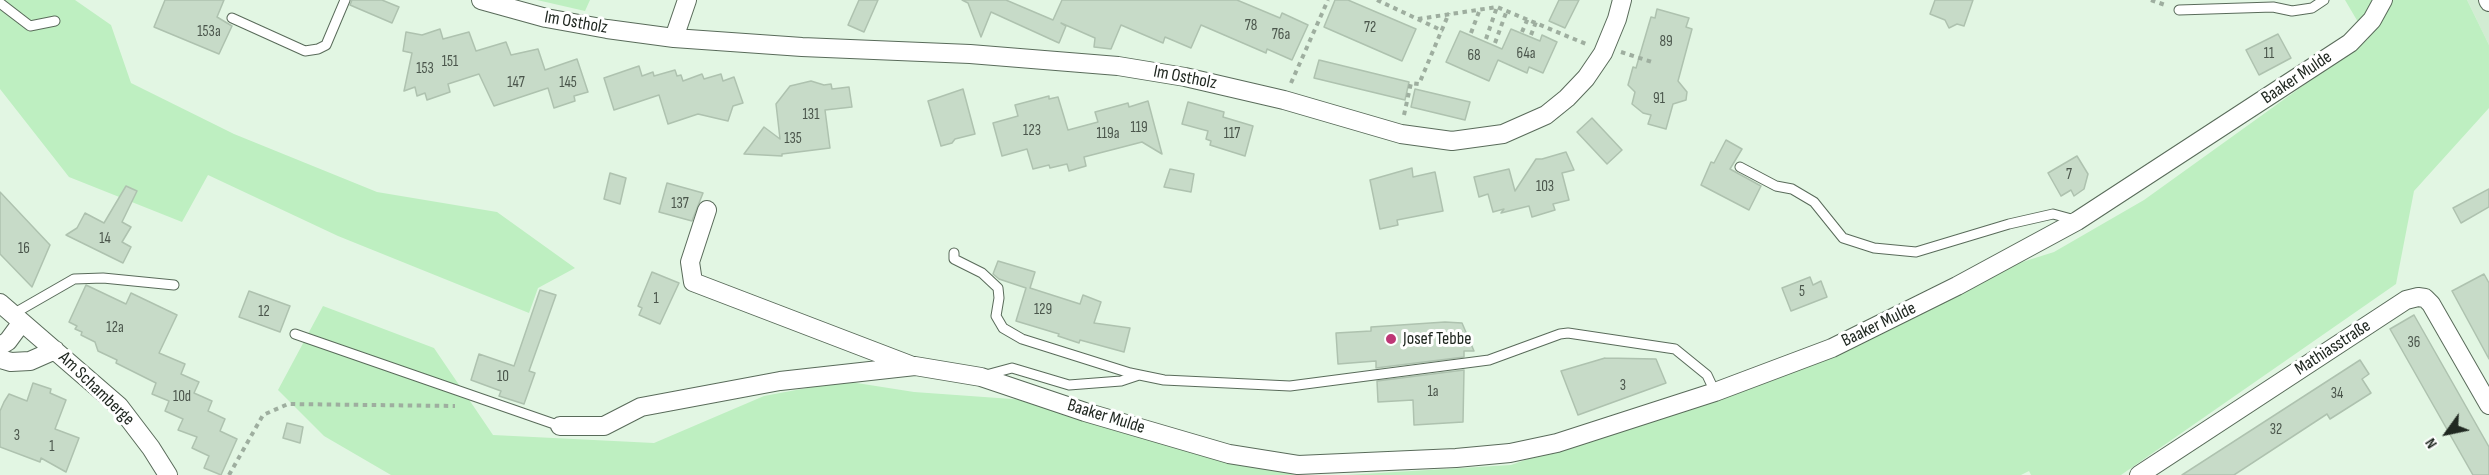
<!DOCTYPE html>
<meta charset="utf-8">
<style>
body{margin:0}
#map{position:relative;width:2489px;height:475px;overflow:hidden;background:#e2f6e3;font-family:"Sofia Sans Condensed",sans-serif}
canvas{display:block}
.north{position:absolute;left:2417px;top:403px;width:60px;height:60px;-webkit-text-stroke:4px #fff;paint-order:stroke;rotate:237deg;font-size:16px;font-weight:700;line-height:24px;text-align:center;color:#202821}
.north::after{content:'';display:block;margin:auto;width:21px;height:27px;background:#202821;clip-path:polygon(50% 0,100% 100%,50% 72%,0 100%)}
</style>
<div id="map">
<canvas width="2489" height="475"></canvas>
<div class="north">N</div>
</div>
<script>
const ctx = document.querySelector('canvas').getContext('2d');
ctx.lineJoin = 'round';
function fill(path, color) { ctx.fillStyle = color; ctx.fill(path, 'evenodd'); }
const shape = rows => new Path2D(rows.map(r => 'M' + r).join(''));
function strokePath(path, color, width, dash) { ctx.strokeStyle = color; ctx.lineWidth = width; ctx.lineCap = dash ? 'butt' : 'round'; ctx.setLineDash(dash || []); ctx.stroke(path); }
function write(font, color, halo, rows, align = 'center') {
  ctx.font = font + ' "Sofia Sans Condensed",sans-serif'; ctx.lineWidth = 6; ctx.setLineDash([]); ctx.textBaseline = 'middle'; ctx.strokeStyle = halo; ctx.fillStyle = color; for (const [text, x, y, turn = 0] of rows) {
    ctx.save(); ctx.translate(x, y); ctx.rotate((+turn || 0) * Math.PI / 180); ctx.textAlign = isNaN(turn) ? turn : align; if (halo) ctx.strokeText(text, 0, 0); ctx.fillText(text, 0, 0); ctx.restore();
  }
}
const built = shape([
 [2467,0,2489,0,2489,45]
]);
const green = shape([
 [0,0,75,0,111,25,131,83,234,134,377,192,497,212,575,268,538,288,529,313,338,236,208,175,182,222,69,177,0,89],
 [537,0,590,0,585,11],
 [2345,0,2467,0,2489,45,2489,108,2414,191,2396,284,2121,475,2031,475,2029,471,2021,475,1346,475,1511,465,1833,351,2016,264,2054,252,2144,200,2368,39],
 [323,306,434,348,493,435,654,443,764,396,844,381,914,392,1026,400,1116,431,1296,475,391,475,324,436,278,390]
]);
const building = shape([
 [165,0,224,0,217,17,232,26,219,54,154,27,165,0],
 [352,0,382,0,399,7,392,23,350,5,352,0],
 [859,0,878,0,864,32,848,25,859,0],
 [962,0,1006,0,1053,20,1062,0,1237,0,1280,18,1282,13,1308,25,1292,60,1267,49,1266,53,1201,25,1191,48,1165,37,1163,43,1121,25,1111,49,1094,47,1095,38,1061,23,1066,26,1059,43,991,12,981,37,968,3,962,0],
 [1335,0,1348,0,1416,29,1402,61,1324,27,1335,0],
 [1559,0,1579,0,1565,28,1549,21,1559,0],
 [1935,0,1973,0,1964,26,1957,24,1949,28,1945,20,1930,14,1935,0],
 [1657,9,1689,18,1686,27,1692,29,1678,81,1687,92,1686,100,1673,104,1666,129,1648,124,1651,115,1643,113,1632,104,1635,92,1628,85,1633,67,1636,68,1651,17,1655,18,1657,9],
 [440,29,443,39,469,32,476,51,506,42,511,55,538,49,545,70,577,59,588,92,574,96,575,101,554,108,548,88,494,106,479,74,448,84,450,92,427,100,425,93,417,96,415,87,404,91,412,53,403,51,406,32,422,35,440,29],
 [1511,29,1540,41,1542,35,1557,42,1543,73,1529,67,1527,73,1498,60,1489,81,1446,62,1460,31,1502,49,1511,29],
 [2278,34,2291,58,2259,75,2246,50,2278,34],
 [1319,60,1409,82,1405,100,1314,78,1319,60],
 [639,66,642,76,653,72,654,76,675,70,677,76,681,75,683,81,702,74,704,79,721,74,723,81,734,77,743,103,733,106,728,121,698,114,668,124,659,95,614,110,604,78,639,66],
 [811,81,824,85,831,84,832,89,849,87,852,107,825,110,830,148,782,154,782,156,744,154,764,127,780,139,776,104,790,86,811,81],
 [963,89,975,134,955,139,952,143,941,146,928,101,963,89],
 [1415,89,1470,102,1465,120,1411,107,1415,89],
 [1049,96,1049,99,1058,97,1068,130,1098,122,1095,112,1128,103,1129,107,1148,101,1162,154,1142,142,1084,157,1086,166,1069,171,1067,164,1050,168,1049,165,1033,169,1027,149,1002,156,993,123,1018,116,1015,105,1049,96],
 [1188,102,1224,112,1223,117,1253,126,1245,156,1210,145,1211,141,1206,139,1208,131,1182,124,1188,102],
 [1592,118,1622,150,1607,164,1577,132,1592,118],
 [1726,140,1742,149,1730,169,1761,186,1749,210,1701,185,1711,162,1714,163,1726,140],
 [1566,152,1574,170,1562,173,1569,200,1553,204,1555,210,1532,217,1529,206,1501,213,1504,209,1493,212,1488,194,1479,197,1474,177,1509,169,1515,191,1536,159,1542,159,1566,152],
 [2077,156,2088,174,2084,189,2074,196,2071,190,2061,196,2048,173,2077,156],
 [1412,168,1413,177,1435,172,1443,211,1397,220,1398,225,1380,229,1370,180,1412,168],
 [1170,169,1194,174,1191,192,1164,187,1170,169],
 [610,173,626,178,620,204,604,199,610,173],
 [667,183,703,193,692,221,659,212,667,183],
 [126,186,137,191,122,222,131,227,122,242,131,247,123,263,66,235,77,228,85,213,104,223,126,186],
 [2489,189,2489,207,2461,223,2453,208,2489,189],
 [0,192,50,245,32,287,0,254,0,192],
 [998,261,1035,272,1030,288,1080,304,1083,295,1101,302,1094,323,1130,328,1124,352,1080,340,1079,343,1058,336,1059,334,1016,321,1026,288,999,279,993,274,998,261],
 [652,272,679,283,660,324,639,315,642,308,638,306,652,272],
 [2484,274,2489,283,2489,359,2452,291,2484,274],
 [1810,277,1813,285,1821,281,1827,297,1791,311,1782,288,1810,277],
 [86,285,126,304,131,293,177,315,159,353,185,364,181,374,199,382,194,393,212,401,208,411,225,419,220,431,237,439,221,475,204,468,209,456,192,448,197,437,178,430,183,419,165,411,169,401,152,394,156,383,116,363,117,360,98,351,95,342,81,335,82,332,75,329,77,326,69,322,86,285],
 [540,290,556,295,529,371,535,373,524,404,499,396,501,391,471,380,479,354,514,366,540,290],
 [249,291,290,306,280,332,239,317,249,291],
 [2414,315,2489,447,2489,475,2473,475,2390,329,2414,315],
 [1445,322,1462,323,1474,351,1464,351,1464,357,1376,368,1376,361,1338,364,1336,333,1371,331,1371,327,1445,322],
 [1605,358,1656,359,1666,383,1578,415,1561,371,1605,358],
 [2360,360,2369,374,2362,379,2371,393,2330,419,2327,414,2234,475,2182,475,2360,360],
 [1464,370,1463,422,1414,425,1413,400,1378,402,1377,381,1464,370],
 [33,383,51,389,50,393,66,400,55,429,79,438,66,472,41,458,40,462,0,447,0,411,4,402,9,394,27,401,33,383],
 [287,423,303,427,300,443,283,438,287,423]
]);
const path = shape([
 [1377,0,1443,31],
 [2151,0,2168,6],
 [1418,19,1497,7,1586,44],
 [1522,32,1528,18],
 [1471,33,1480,9],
 [1531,35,1536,22],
 [1486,39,1497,7],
 [1495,43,1507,10],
 [1621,52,1655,63],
 [1291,83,1328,0],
 [1404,115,1411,83,1419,84,1449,13],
 [229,475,263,415,288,404,455,406]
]);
const service = shape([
 [0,3,30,26,55,21],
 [2179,10,2273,7,2292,11,2312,8,2324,0],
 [232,18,305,51,318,49,326,45,345,0],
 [1740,167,1776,186,1792,189,1814,202,1843,238,1874,248,1916,252,2009,224,2053,214,2075,220],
 [954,253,954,259,982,273,998,288,999,298,996,316,1003,328,1022,339,1130,373,1164,380,1290,386,1489,360,1560,334,1568,333,1675,349,1707,375,1715,392],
 [13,314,74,279,103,278,174,285],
 [295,334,560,426],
 [986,375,1012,368,1069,385,1121,381,1139,375]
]);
const minor = shape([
 [481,0,546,18,607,29,674,38,802,47,970,54,1118,66,1185,77,1284,100,1401,134,1452,141,1503,134,1546,115,1567,98,1586,78,1603,53,1617,19,1622,0],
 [2488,0,2489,2],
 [674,38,687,0],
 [707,210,690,262,693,282,910,365],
 [0,303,119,406,151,448,168,475],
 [0,346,8,341,22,322],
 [0,359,11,362,30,361,55,350],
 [560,426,604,426,641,407,780,381,915,366,981,377,1085,412,1229,454,1298,465,1456,458,1510,453,1557,443,1715,392,1832,348,1957,286,2077,221,2350,43,2372,20,2383,0],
 [2139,475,2406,300,2418,297,2425,298,2431,304,2489,405]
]);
const markers = [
 [1391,339,6,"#be3776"]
];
const numberNames = [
 ["78",1251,26],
 ["72",1370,28],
 ["153a",209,32],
 ["76a",1281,35],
 ["89",1666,42],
 ["64a",1526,54],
 ["11",2269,54],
 ["68",1474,56],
 ["151",450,62],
 ["153",425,69],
 ["147",516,83],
 ["145",568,83],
 ["91",1659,99],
 ["131",811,115],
 ["119",1139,128],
 ["123",1032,131],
 ["119a",1108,134],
 ["117",1232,134],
 ["135",793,139],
 ["7",2069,175],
 ["103",1545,187],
 ["137",680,204],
 ["14",105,239],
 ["16",24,249],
 ["5",1802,292],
 ["1",656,299],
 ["129",1043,310],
 ["12",264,312],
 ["12a",115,328],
 ["36",2414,343],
 ["10",503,377],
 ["3",1623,386],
 ["1a",1433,392],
 ["34",2337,394],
 ["10d",182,397],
 ["32",2276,430],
 ["3",17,436],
 ["1",52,447]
];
const streetNames = [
 ["Im Ostholz",576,23,10],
 ["Im Ostholz",1185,78,11],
 ["Baaker Mulde",2297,78,-34],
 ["Baaker Mulde",1879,325,-26],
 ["Mathiasstraße",2333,348,-33],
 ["Am Schamberge",96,389,44],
 ["Baaker Mulde",1106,417,17]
];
const poiNames = [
 ["Josef Tebbe",1403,339]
];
fill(built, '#d2ecd3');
fill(green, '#beefc1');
fill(building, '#c7dbc8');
strokePath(building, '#aec2af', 1.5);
strokePath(service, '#596b5a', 11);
strokePath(minor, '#596b5a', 20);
strokePath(path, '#9eae9f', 4, [4.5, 4.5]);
strokePath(service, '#fff', 9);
strokePath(minor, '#fff', 18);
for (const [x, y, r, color] of markers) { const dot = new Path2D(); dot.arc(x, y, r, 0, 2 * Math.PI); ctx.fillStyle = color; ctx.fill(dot); strokePath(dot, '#fff', 2); }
write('15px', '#4a554b', null, numberNames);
write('18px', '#202821', '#fff', streetNames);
write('18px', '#202821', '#fff', poiNames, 'left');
</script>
